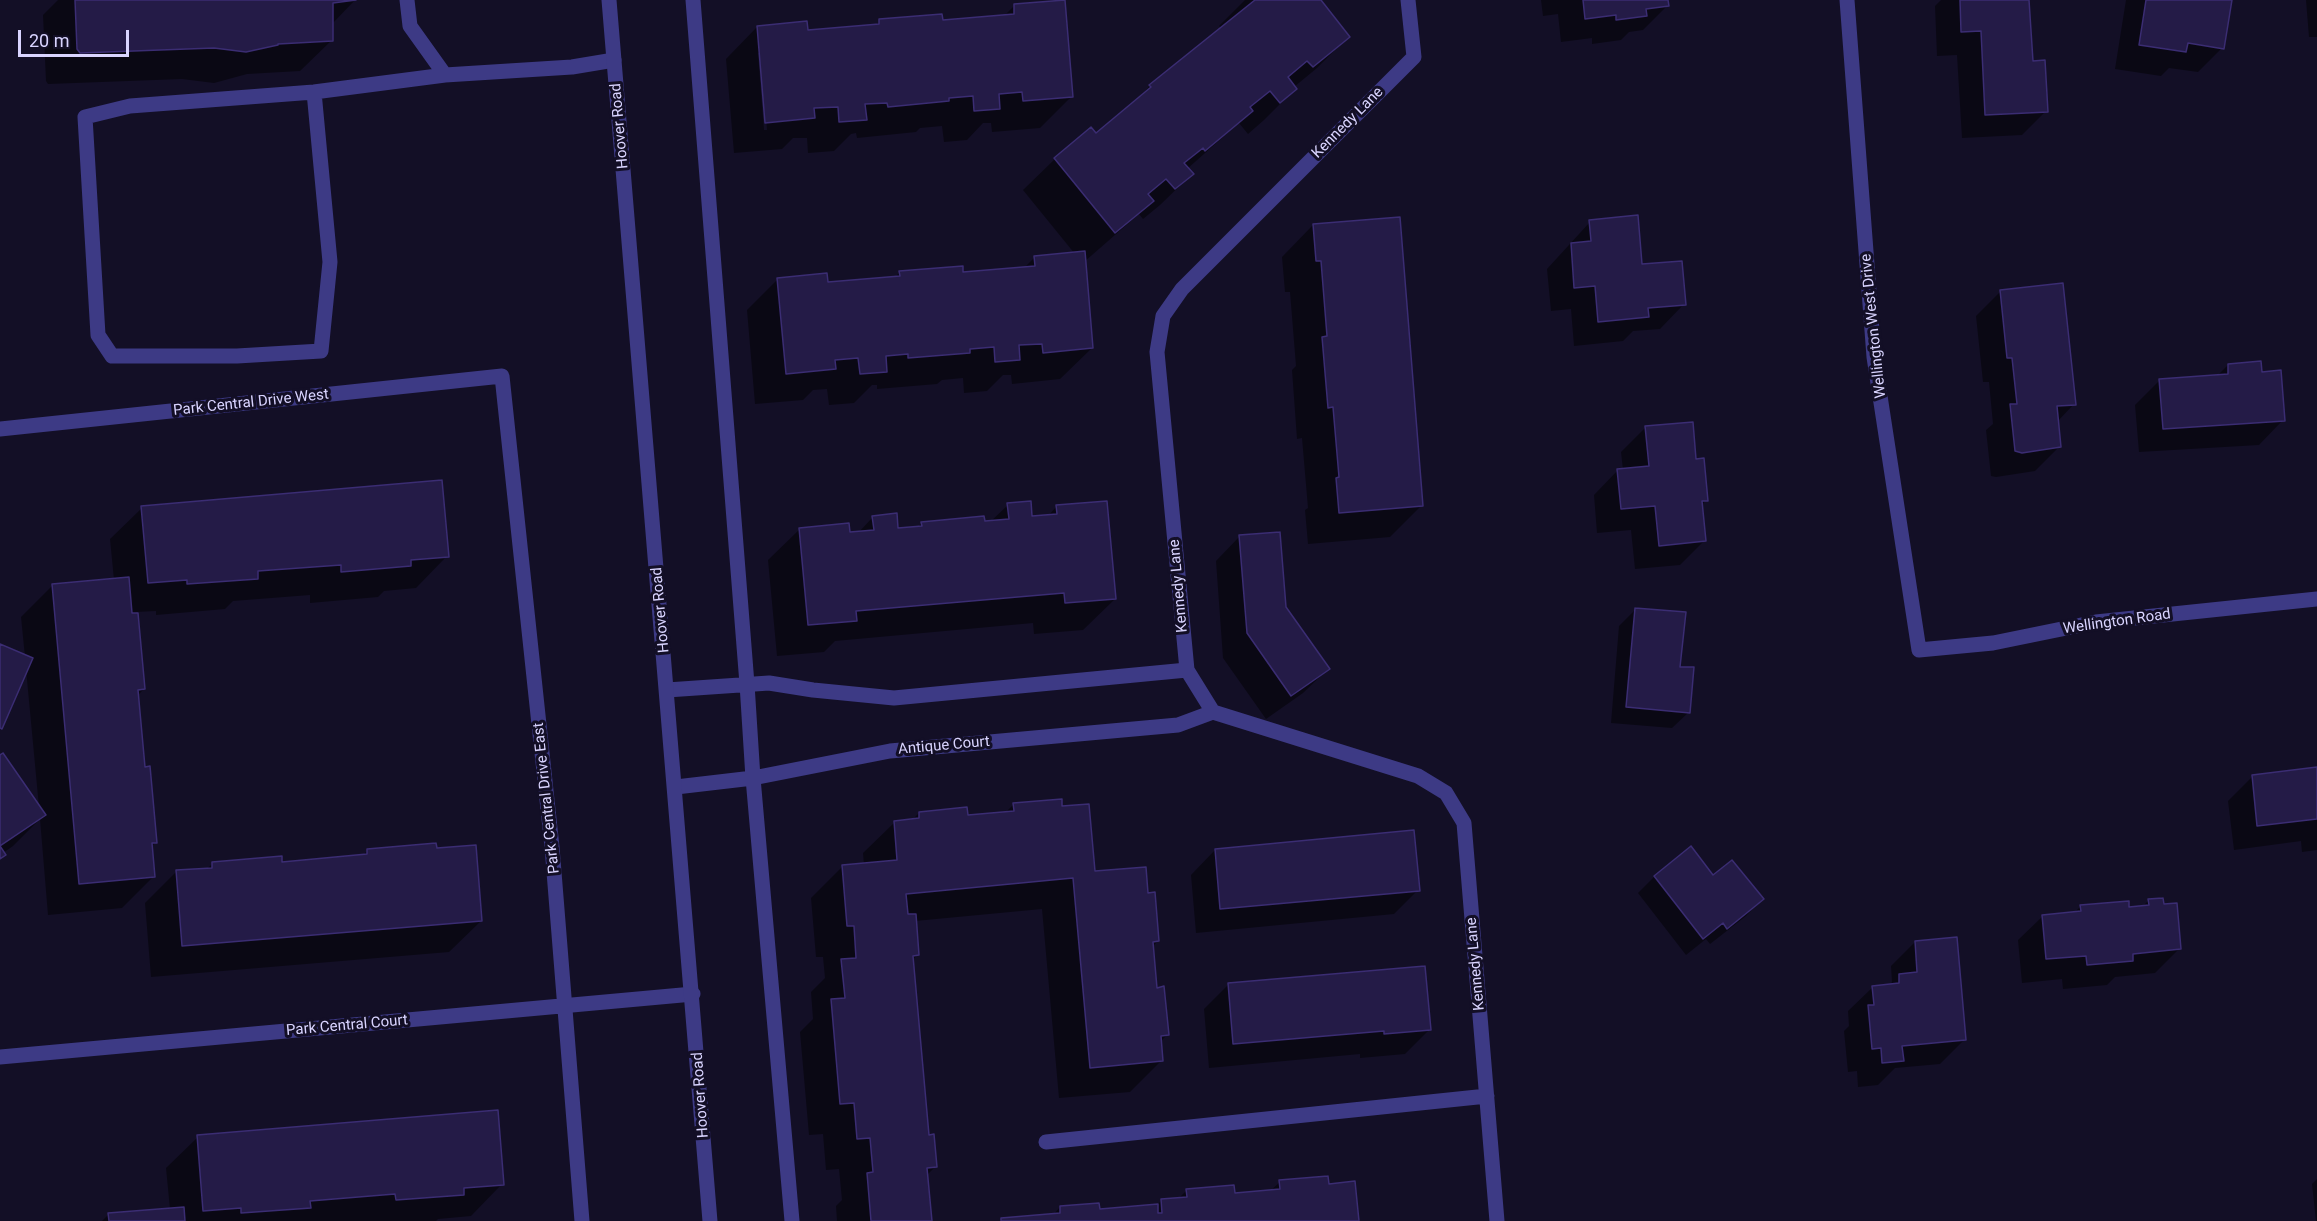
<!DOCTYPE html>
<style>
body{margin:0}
#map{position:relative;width:2317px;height:1221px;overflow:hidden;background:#130f26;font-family:Roboto,sans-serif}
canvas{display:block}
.scale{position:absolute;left:18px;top:30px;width:111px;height:27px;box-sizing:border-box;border:3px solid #d9d4ff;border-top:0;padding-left:8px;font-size:18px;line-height:21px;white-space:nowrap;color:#d9d4ff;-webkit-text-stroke:4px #130f26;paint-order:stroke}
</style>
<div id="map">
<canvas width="2317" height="1221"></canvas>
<div class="scale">20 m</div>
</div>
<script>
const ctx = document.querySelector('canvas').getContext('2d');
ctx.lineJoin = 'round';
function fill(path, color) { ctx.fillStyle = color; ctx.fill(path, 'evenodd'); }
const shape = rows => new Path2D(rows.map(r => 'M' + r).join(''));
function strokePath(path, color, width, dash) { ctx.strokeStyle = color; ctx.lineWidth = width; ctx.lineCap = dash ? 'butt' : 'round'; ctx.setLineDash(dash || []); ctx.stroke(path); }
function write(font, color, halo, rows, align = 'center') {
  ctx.font = font + ' Roboto,sans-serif'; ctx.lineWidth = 6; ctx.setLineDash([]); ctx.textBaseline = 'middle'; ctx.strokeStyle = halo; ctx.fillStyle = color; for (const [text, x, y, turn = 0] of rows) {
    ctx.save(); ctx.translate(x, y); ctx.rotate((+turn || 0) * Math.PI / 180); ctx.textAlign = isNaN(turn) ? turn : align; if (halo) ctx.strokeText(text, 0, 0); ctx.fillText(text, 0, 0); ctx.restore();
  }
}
const shadow = shape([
 [58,0,355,0,332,24,332,40,300,71,247,74,214,83,182,79,48,84,46,81,43,15],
 [1245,0,1319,0,1348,37,1317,68,1294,87,1295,89,1264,120,1248,134,1239,123,1187,169,1192,174,1160,205,1143,219,1139,214,1084,262,1092,348,1060,379,1012,384,1011,375,1003,375,987,391,964,393,963,378,942,380,937,384,877,389,877,385,872,385,854,403,829,405,827,389,813,390,803,400,755,404,747,310,778,279,827,283,895,277,900,272,962,273,1024,268,1035,257,1075,254,1023,190,1055,159,1091,129,1096,135,1124,112,1150,86,1222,29,1219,26],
 [1541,0,1666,0,1667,6,1643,30,1629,32,1621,40,1592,44,1592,38,1561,42,1558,14,1543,16],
 [1941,0,2028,0,2031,63,2046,111,2022,135,1962,138,1957,55,1937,56,1935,6],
 [2126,0,2230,0,2222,48,2198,72,2169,68,2161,76,2115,69],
 [2306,0,2317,0,2317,37,2309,37],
 [1014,6,1072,96,1040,128,992,132,991,123,983,123,967,140,944,142,942,126,920,128,916,132,857,138,856,133,851,134,834,151,808,153,807,138,793,138,782,149,734,153,726,59,757,27,806,32,875,26,880,21,941,22,1004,16],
 [758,53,761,53,767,130,764,130],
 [1590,222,1684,304,1660,329,1633,331,1623,341,1574,346,1571,309,1551,311,1547,269],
 [1313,225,1421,506,1390,537,1308,544,1305,510,1308,508,1302,438,1297,439,1292,370,1296,366,1290,292,1285,292,1282,257],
 [2001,291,2074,404,2057,422,2059,447,2035,471,1996,477,1991,476,1986,430,1993,424,1989,382,1983,382,1976,316],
 [2228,365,2260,373,2283,420,2259,445,2139,452,2135,405,2160,380,2217,376],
 [1646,427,1706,500,1701,506,1704,541,1680,565,1635,569,1631,530,1597,533,1594,495,1618,470,1623,470,1621,452],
 [1008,505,1031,518,1047,517,1057,506,1115,599,1083,630,1034,634,1033,623,835,641,824,652,777,656,768,560,800,529,858,533,873,517,897,530,917,528,922,523,990,522],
 [142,508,447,556,416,588,384,591,378,597,310,603,310,595,233,601,225,609,156,615,156,611,136,612,144,689,137,696,143,769,156,842,151,847,153,877,122,908,48,915,40,819,13,846,3,853,0,859,0,757,39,807,26,669,0,728,0,646,25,657,21,617,53,585,114,580,110,539],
 [1240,536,1284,608,1328,669,1303,693,1266,719,1223,658,1216,561],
 [1636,609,1689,712,1672,728,1611,723,1619,626],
 [2317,769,2317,850,2302,852,2301,841,2234,850,2228,801,2252,777],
 [1014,804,1061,808,1094,873,1147,894,1158,941,1152,947,1155,989,1167,1035,1160,1042,1161,1061,1130,1092,1059,1098,1042,909,915,921,918,955,912,960,928,1136,935,1167,926,1176,930,1221,837,1221,836,1206,842,1200,839,1169,826,1170,823,1134,809,1135,800,1032,813,1019,811,992,825,978,823,957,816,957,811,898,842,867,864,865,863,853,895,822,912,820,919,813,966,817,1004,814],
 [1691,849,1713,877,1762,899,1746,916,1710,944,1706,939,1686,955,1638,893,1654,877],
 [368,850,435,850,481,921,449,952,151,977,145,903,176,872,206,870,213,863,281,863,362,856],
 [1215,850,1418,890,1394,914,1196,933,1191,875],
 [2149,900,2179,949,2155,973,2115,977,2107,985,2063,989,2062,979,2022,983,2018,940,2043,916,2074,913,2081,906,2142,907],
 [1915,942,1965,1039,1940,1064,1895,1068,1878,1085,1858,1087,1857,1071,1848,1072,1844,1031,1849,1026,1848,1011,1873,987,1889,986,1892,982,1891,966],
 [1228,985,1430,1029,1405,1054,1360,1058,1360,1054,1209,1068,1204,1009],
 [198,1137,502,1184,471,1216,438,1219,436,1221,102,1221,109,1214,170,1209,166,1168],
 [2317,1179,2317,1221,2316,1221,2312,1184],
 [1280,1182,1328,1185,1357,1221,1000,1221,1053,1215,1060,1207,1098,1211,1156,1206,1162,1200,1178,1199,1187,1190,1233,1194,1270,1191]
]);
const building = shape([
 [75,0,356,0,333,3,333,41,278,44,278,45,246,52,214,48,80,53,77,49,75,0],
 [1065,0,1073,97,1023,101,1022,92,999,94,1000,109,974,111,973,96,949,98,949,101,888,107,887,103,865,104,867,120,839,122,838,107,814,108,815,118,765,123,757,26,807,21,808,30,879,24,879,19,942,14,943,20,1014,14,1014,4,1065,0],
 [1255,0,1321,0,1350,37,1313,67,1307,61,1288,77,1297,89,1280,103,1270,91,1250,107,1253,111,1205,151,1203,148,1184,163,1194,174,1175,189,1166,179,1148,194,1154,201,1115,233,1054,158,1091,127,1096,133,1151,87,1149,85,1255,0],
 [1583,0,1668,0,1669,6,1646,9,1647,16,1616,20,1616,15,1585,19,1583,0],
 [1960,0,2029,0,2033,61,2045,60,2048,112,1985,115,1981,31,1961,32,1960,0],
 [2146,0,2232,0,2224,49,2188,43,2186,52,2139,45,2146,0],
 [1638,215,1642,264,1682,261,1686,305,1648,308,1649,317,1598,322,1595,286,1574,288,1571,243,1591,241,1589,220,1638,215],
 [1400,217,1423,506,1339,513,1336,478,1339,477,1333,407,1328,408,1322,337,1327,336,1321,261,1316,261,1313,224,1400,217],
 [1085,251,1093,348,1043,353,1042,344,1019,345,1020,360,995,362,994,347,970,349,970,353,908,358,908,354,886,356,887,372,860,374,858,358,835,360,836,369,786,374,777,278,827,273,828,282,900,276,899,271,963,266,963,272,1035,266,1034,256,1085,251],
 [2063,283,2076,405,2057,406,2061,447,2022,453,2015,451,2010,404,2017,404,2012,358,2007,358,2000,290,2063,283],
 [2261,361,2262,372,2281,370,2285,421,2163,429,2159,379,2228,374,2228,364,2261,361],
 [1693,422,1696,459,1704,458,1708,501,1702,501,1706,541,1659,546,1655,506,1621,509,1617,469,1649,466,1645,426,1693,422],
 [442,480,449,557,411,560,411,566,341,572,341,565,258,571,258,579,187,584,187,580,148,583,141,506,442,480],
 [1031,501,1032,516,1057,514,1056,505,1107,501,1116,599,1065,603,1064,593,856,611,857,621,808,625,799,528,849,523,850,532,874,530,872,516,897,513,898,528,922,526,921,522,984,516,985,521,1009,519,1007,503,1031,501],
 [1280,532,1286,607,1330,669,1291,696,1247,633,1239,535,1280,532],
 [129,577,132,613,138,613,145,689,138,690,145,767,150,766,157,843,152,843,155,877,79,884,52,584,129,577],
 [1635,608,1686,612,1680,667,1694,667,1690,713,1626,707,1635,608],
 [0,644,33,658,2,729,0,728,0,644],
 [3,753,46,815,0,846,0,755,3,753],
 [2317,767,2317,819,2257,826,2252,775,2317,767],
 [1062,799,1062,806,1089,804,1095,871,1146,867,1148,893,1155,892,1159,941,1153,942,1157,988,1164,986,1169,1035,1161,1036,1163,1061,1090,1068,1073,878,906,894,908,914,916,914,919,955,913,956,929,1135,934,1134,937,1167,927,1168,932,1221,871,1221,867,1173,873,1172,870,1138,857,1139,854,1103,840,1104,831,999,845,998,841,959,856,958,854,926,847,926,842,865,897,860,894,821,919,818,919,812,967,807,968,815,1014,811,1013,803,1062,799],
 [1414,830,1420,891,1220,909,1215,849,1414,830],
 [436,843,437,848,476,845,482,921,182,946,176,870,212,868,212,862,282,856,282,862,367,854,367,849,436,843],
 [0,846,6,855,0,859,0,846],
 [1691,846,1713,875,1732,860,1764,899,1727,929,1723,923,1703,939,1654,876,1691,846],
 [2163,898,2164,904,2177,903,2181,949,2133,954,2133,961,2087,965,2086,956,2046,959,2042,915,2081,911,2080,905,2129,901,2129,907,2149,905,2148,899,2163,898],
 [1957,937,1966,1040,1902,1046,1904,1061,1882,1063,1881,1048,1872,1049,1868,1005,1874,1005,1872,986,1899,983,1899,974,1917,972,1915,941,1957,937],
 [1425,966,1431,1030,1384,1034,1384,1031,1233,1044,1228,983,1425,966],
 [498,1110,504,1185,464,1188,464,1195,396,1200,395,1194,310,1201,311,1208,241,1213,241,1208,203,1211,197,1135,498,1110],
 [1328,1176,1329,1184,1355,1181,1359,1221,1001,1221,1001,1218,1060,1213,1060,1206,1099,1203,1100,1209,1158,1204,1158,1213,1162,1213,1161,1199,1187,1197,1186,1189,1234,1185,1235,1193,1280,1189,1279,1180,1328,1176],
 [184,1207,185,1221,109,1221,108,1213,184,1207]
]);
const service = shape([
 [407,0,410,26,445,75,572,67,614,60],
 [314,92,330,262,321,351,237,356,112,356,98,335,85,117,130,106,314,92,445,75]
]);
const minor = shape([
 [693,0,747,684,753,778,792,1221],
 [1408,0,1414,57,1182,289,1163,316,1157,352,1187,670,1213,712,1418,776,1446,793,1464,823,1497,1221],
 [1847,0,1874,357,1919,650,1993,643,2096,622,2317,599],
 [0,429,502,376,552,847,582,1221],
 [667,690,769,683,813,690,894,698,1187,670],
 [676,787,753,778,890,751,1178,725,1213,712],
 [0,1057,693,994],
 [1046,1142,1487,1096]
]);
const tertiary = shape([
 [609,0,710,1221]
]);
const streetNames = [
 ["Kennedy Lane",1348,123,-45],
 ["Hoover Road",620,126,-95],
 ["Wellington West Drive",1874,326,-96],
 ["Park Central Drive West",251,403,-6],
 ["Kennedy Lane",1179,586,-95],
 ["Hoover Road",661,610,-95],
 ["Wellington Road",2117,622,-8],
 ["Antique Court",944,746,-5],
 ["Park Central Drive East",547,798,-96],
 ["Kennedy Lane",1476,964,-95],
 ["Park Central Court",347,1026,-5],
 ["Hoover Road",701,1095,-94]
];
fill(shadow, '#0007');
fill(building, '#241b47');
strokePath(building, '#3b2d73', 1.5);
strokePath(service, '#3d3a85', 15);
strokePath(minor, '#3d3a85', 15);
strokePath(tertiary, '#3d3a85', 15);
write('15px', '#d9d4ff', '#130f26', streetNames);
</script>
